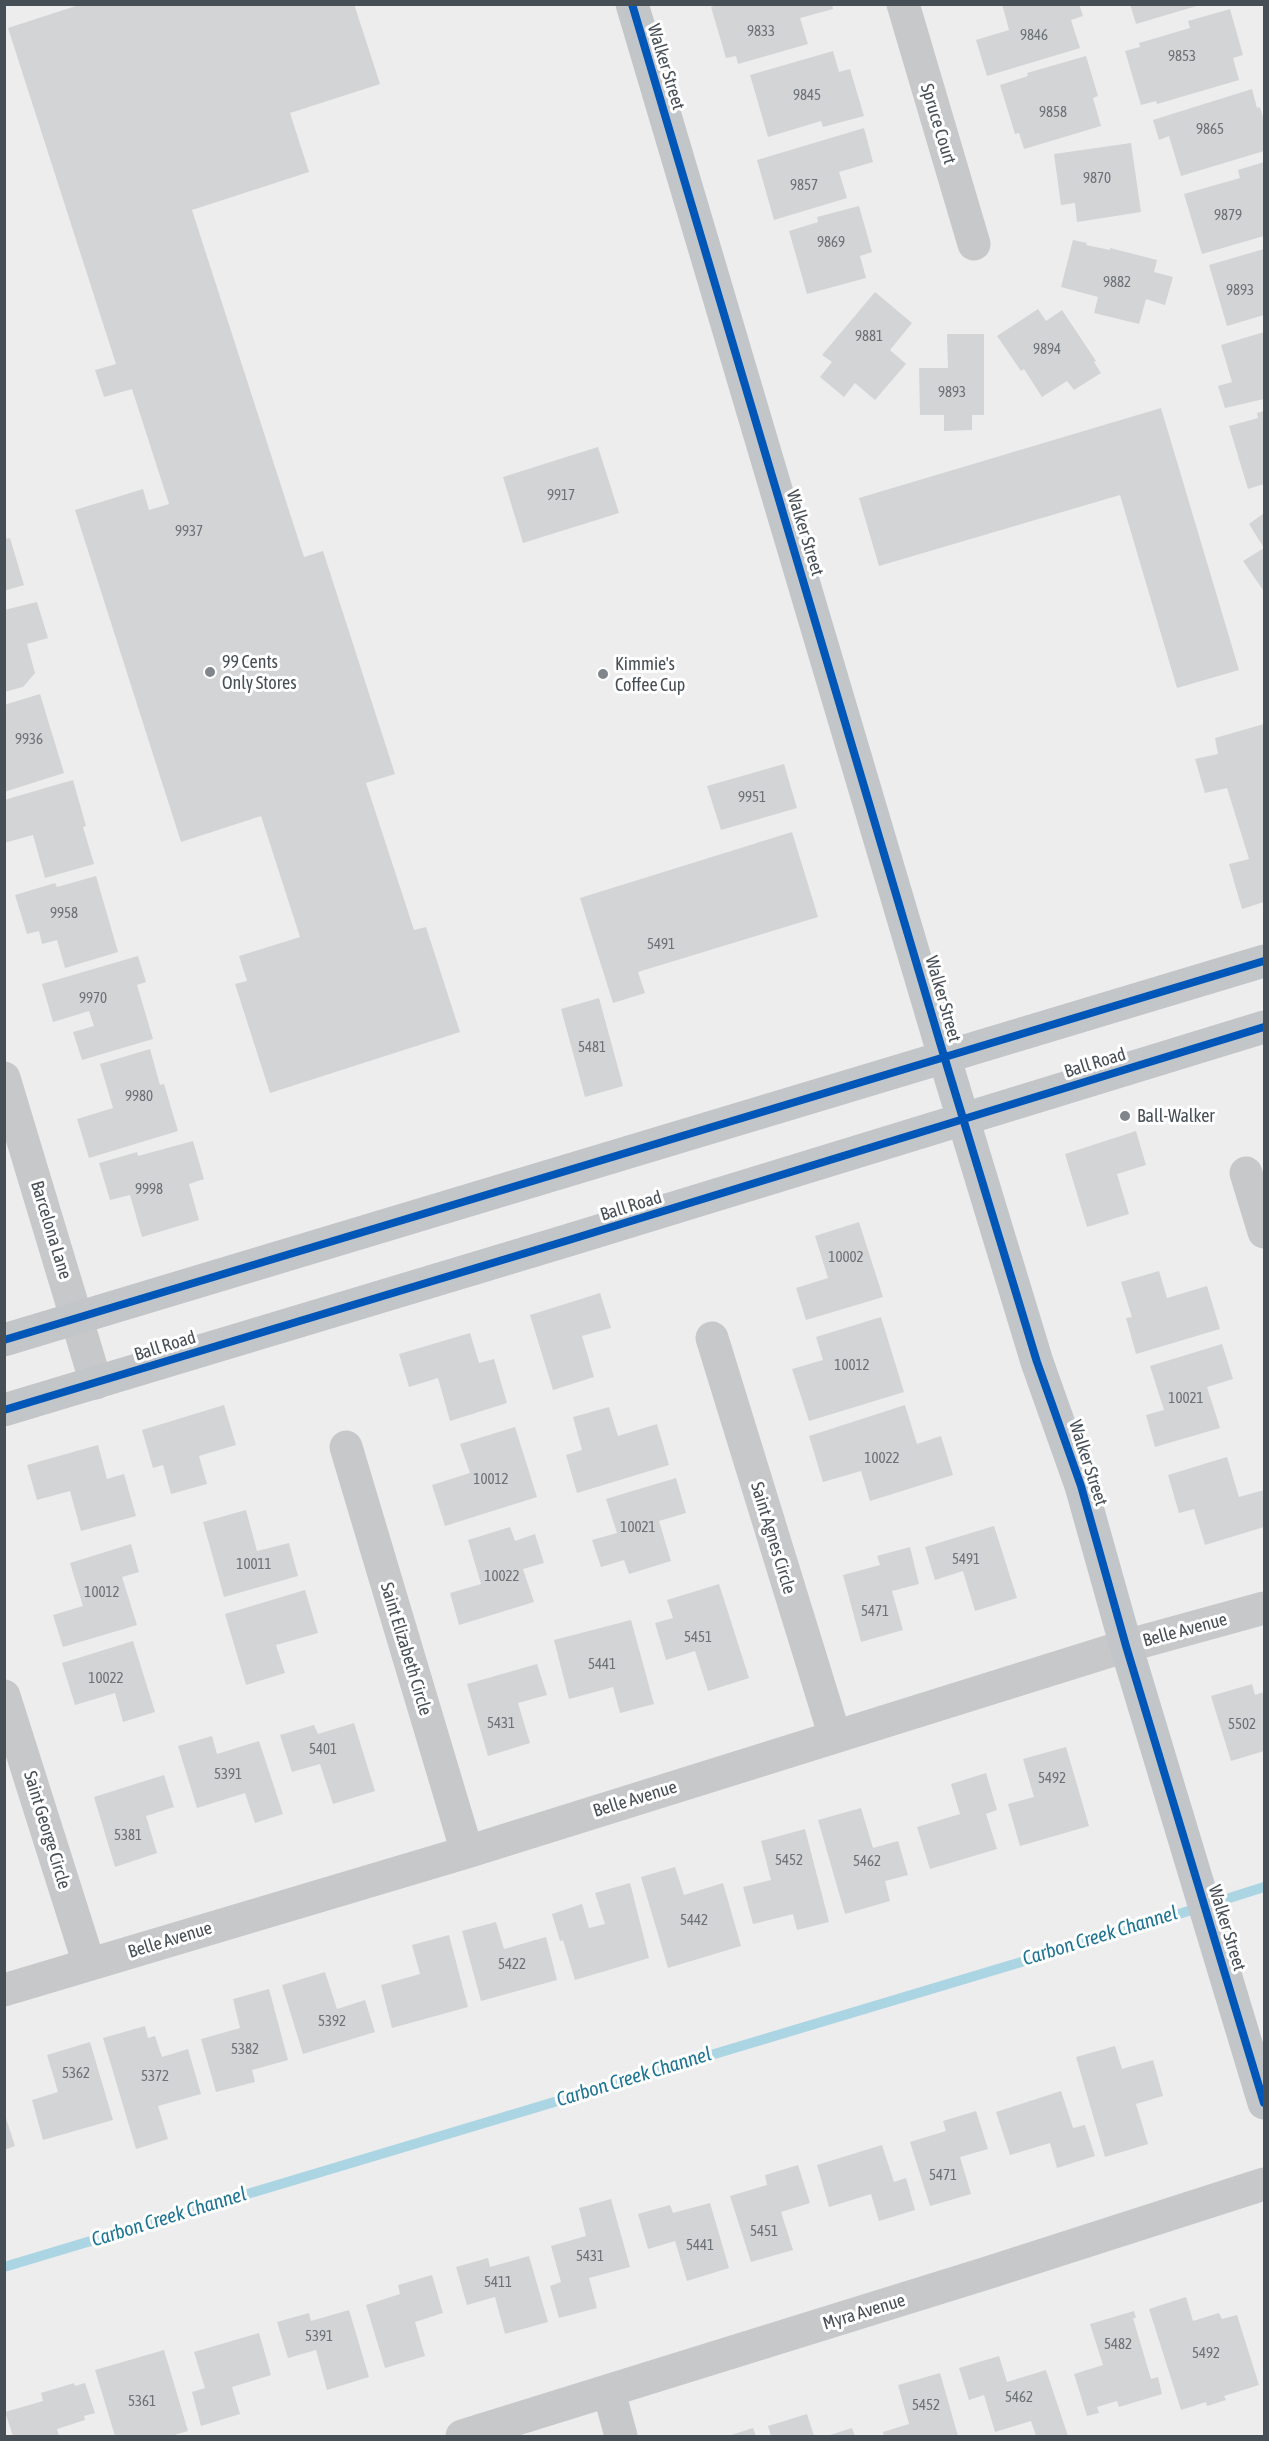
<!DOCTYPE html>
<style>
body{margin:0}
#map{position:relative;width:1269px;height:2441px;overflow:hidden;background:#ededed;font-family:"Asap Condensed",sans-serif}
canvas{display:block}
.frame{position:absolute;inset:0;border:6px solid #464e56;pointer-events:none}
</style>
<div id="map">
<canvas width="1269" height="2441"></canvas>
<div class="frame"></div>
</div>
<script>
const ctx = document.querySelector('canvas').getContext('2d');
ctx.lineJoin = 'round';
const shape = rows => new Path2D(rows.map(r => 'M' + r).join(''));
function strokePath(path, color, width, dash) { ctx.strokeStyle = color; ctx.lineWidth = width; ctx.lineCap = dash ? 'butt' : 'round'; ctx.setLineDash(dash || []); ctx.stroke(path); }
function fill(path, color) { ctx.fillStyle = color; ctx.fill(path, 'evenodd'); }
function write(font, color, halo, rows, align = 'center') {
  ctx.font = font + ' "Asap Condensed",sans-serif'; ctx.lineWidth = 6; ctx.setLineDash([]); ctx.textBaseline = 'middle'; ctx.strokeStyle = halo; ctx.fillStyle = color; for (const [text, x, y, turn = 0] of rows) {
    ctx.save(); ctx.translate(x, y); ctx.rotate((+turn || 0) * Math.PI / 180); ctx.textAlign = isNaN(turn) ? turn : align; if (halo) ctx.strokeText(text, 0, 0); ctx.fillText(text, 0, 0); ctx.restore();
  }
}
const stream = shape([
 [4,2267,1138,1927,1264,1887]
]);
const building = shape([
 [82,4,354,4,380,84,290,113,309,172,192,210,304,557,323,551,395,774,366,783,414,930,426,927,460,1032,270,1093,235,984,247,981,239,956,300,937,261,816,181,842,75,510,143,489,149,510,169,504,132,389,104,397,95,370,116,364,8,28],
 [720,4,832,4,833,9,800,18,808,44,738,64,736,56,726,58,711,7],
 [1002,4,1079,4,1083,16,1071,20,1080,48,987,76,976,40,1009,30],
 [1130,4,1200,4,1200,5,1136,24],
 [1230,9,1243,55,1233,58,1239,80,1157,104,1156,101,1141,105,1125,51,1140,47,1139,43,1190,28,1188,21],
 [833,51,839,72,850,69,864,116,823,127,821,121,768,137,750,75],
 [1086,56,1098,96,1093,98,1101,126,1024,149,1019,133,1015,134,1000,85,1028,76,1027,73],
 [1252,89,1257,108,1260,107,1264,121,1264,151,1181,176,1169,136,1159,140,1153,120],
 [864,128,873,162,839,172,847,198,774,220,757,160],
 [1131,143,1141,212,1077,222,1075,203,1061,205,1054,154],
 [1264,162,1264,236,1202,254,1184,194,1240,178,1238,170],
 [859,206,872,252,860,256,866,278,807,294,789,231,818,222,817,217],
 [1073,240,1087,243,1086,245,1110,250,1110,248,1157,260,1154,272,1173,277,1165,305,1146,299,1139,324,1094,313,1098,297,1061,287],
 [1264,249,1264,315,1227,326,1209,265],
 [875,292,912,323,890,350,906,364,875,400,855,383,844,397,820,377,832,362,822,355],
 [1038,309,1046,321,1062,310,1096,361,1094,362,1101,373,1074,390,1067,381,1042,397,1024,369,1021,371,997,336],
 [1264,332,1264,399,1225,408,1218,386,1232,382,1221,345],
 [947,334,984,334,984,415,972,415,972,430,944,431,944,415,920,415,919,368,948,368],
 [1161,408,1239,670,1177,688,1120,495,879,566,859,498],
 [1264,411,1264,484,1248,489,1229,426,1258,418,1257,413],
 [598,447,619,513,523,543,503,477],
 [1264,513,1264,589,1263,590,1243,561,1264,548,1249,524],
 [4,533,7,539,10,538,24,585,4,591],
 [37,602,48,638,27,644,35,673,23,687,4,692,4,610],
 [40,694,64,773,4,792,4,705],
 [1264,724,1264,902,1242,909,1229,864,1249,859,1227,788,1205,793,1195,759,1218,754,1215,738],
 [784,764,797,808,721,830,707,786],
 [73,780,86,826,83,827,94,864,45,878,33,835,4,843,4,800],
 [792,832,818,917,638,972,645,993,613,1003,580,898],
 [96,876,118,952,65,968,57,940,42,944,39,931,27,934,15,895,55,883,57,887],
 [138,956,146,982,137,985,153,1039,82,1060,73,1032,94,1026,89,1011,53,1022,42,984],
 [599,998,623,1086,585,1097,561,1009],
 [150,1049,160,1085,164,1084,178,1131,89,1158,77,1119,113,1108,100,1064],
 [1136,1131,1146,1165,1117,1174,1129,1214,1087,1227,1065,1154],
 [193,1141,204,1179,189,1184,199,1220,142,1237,130,1195,110,1200,99,1163,137,1152,138,1156],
 [859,1222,883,1297,806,1320,796,1288,828,1278,815,1236],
 [1159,1271,1167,1298,1207,1286,1220,1329,1136,1354,1126,1318,1132,1317,1121,1282],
 [600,1293,611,1328,582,1336,594,1377,553,1390,530,1315],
 [881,1317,904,1392,809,1421,792,1369,823,1360,816,1337],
 [470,1333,479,1363,494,1359,507,1403,450,1421,438,1378,409,1387,399,1354],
 [1222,1344,1233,1379,1207,1387,1220,1428,1155,1447,1146,1415,1164,1410,1150,1366],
 [224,1405,236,1445,199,1456,207,1484,171,1494,163,1465,153,1468,142,1430],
 [905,1405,917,1444,941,1436,953,1475,870,1501,861,1471,823,1482,809,1436],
 [609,1407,618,1436,657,1424,669,1465,577,1493,566,1455,582,1450,573,1417],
 [515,1427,537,1497,445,1526,432,1485,470,1473,460,1444],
 [98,1445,107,1479,124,1474,136,1516,81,1531,70,1491,37,1500,27,1465],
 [1227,1457,1239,1497,1264,1490,1264,1527,1205,1545,1194,1509,1179,1513,1168,1475],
 [676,1478,686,1513,659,1521,671,1561,629,1574,624,1560,601,1567,592,1540,617,1533,606,1499],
 [246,1510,257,1551,289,1543,298,1576,224,1597,203,1522],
 [994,1526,1017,1598,975,1611,963,1571,935,1580,925,1547],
 [510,1527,515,1541,535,1534,544,1563,523,1569,534,1602,459,1625,450,1593,481,1584,468,1540],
 [131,1544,139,1572,122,1577,137,1625,63,1647,53,1615,83,1606,70,1563],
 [910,1547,919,1584,892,1591,903,1630,861,1642,843,1575,880,1565,877,1556],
 [719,1584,749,1678,708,1691,695,1651,666,1660,655,1623,673,1618,667,1600],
 [305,1590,318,1633,276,1645,285,1673,246,1685,225,1614],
 [631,1620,654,1704,620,1713,613,1687,569,1699,554,1640],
 [133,1641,155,1712,123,1722,115,1693,75,1705,62,1663],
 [537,1664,547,1695,518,1703,530,1743,488,1756,467,1684],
 [1252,1684,1255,1695,1264,1692,1264,1751,1231,1761,1211,1696],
 [354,1723,375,1791,333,1804,320,1764,292,1772,280,1735,314,1725,318,1734],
 [212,1736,217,1754,259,1741,283,1814,255,1823,245,1793,197,1808,178,1746],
 [1066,1747,1089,1826,1020,1846,1008,1804,1034,1797,1023,1759],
 [986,1773,997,1810,986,1814,997,1849,930,1869,917,1827,960,1814,951,1784],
 [164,1775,174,1807,146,1816,157,1853,115,1867,94,1797],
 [861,1808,873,1848,898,1841,908,1875,885,1881,890,1901,845,1914,818,1820],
 [805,1829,829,1922,797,1930,793,1914,753,1924,743,1887,771,1880,761,1841],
 [675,1867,684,1895,723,1883,741,1946,668,1968,641,1877],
 [630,1883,649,1958,575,1980,563,1940,560,1941,552,1914,582,1904,589,1928,605,1924,595,1893],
 [496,1922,504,1949,546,1937,557,1980,481,2001,462,1931],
 [449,1935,468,2007,392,2028,381,1985,420,1974,412,1945],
 [325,1972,337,2009,365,2000,375,2032,303,2054,282,1985],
 [269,1989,288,2060,252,2070,255,2082,216,2092,201,2039,240,2028,233,1999],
 [145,2026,148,2038,155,2036,162,2057,188,2049,201,2094,158,2106,168,2139,136,2149,103,2038],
 [90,2042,113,2120,43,2140,32,2100,58,2092,47,2055],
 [1115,2046,1122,2069,1153,2060,1163,2096,1136,2104,1148,2144,1105,2157,1076,2057],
 [1061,2091,1073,2128,1085,2125,1095,2156,1057,2168,1050,2143,1010,2155,996,2112],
 [976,2111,988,2149,960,2157,971,2194,930,2206,910,2142,946,2131,943,2121],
 [4,2112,15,2146,4,2150],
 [882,2145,894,2182,906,2178,915,2210,879,2221,871,2194,829,2207,817,2165],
 [798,2165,810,2203,781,2212,793,2250,751,2262,730,2196,767,2185,765,2175],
 [611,2199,630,2267,589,2278,597,2308,559,2318,550,2286,561,2282,551,2246,586,2236,579,2208],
 [710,2203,729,2268,687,2281,675,2241,648,2249,638,2214,670,2205,673,2213],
 [529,2256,548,2322,505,2334,495,2297,467,2305,456,2267,488,2258,490,2267],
 [432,2275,443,2313,415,2322,425,2356,385,2368,366,2305,400,2294,398,2285],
 [1186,2297,1193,2321,1219,2313,1222,2319,1237,2315,1259,2385,1224,2396,1226,2400,1207,2406,1206,2402,1181,2410,1149,2309],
 [349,2310,369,2377,327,2390,316,2350,288,2358,277,2322,309,2313,311,2321],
 [1134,2311,1136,2318,1133,2318,1151,2379,1158,2377,1162,2394,1119,2407,1117,2401,1097,2407,1099,2413,1087,2416,1074,2374,1103,2365,1090,2324],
 [259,2333,271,2375,232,2387,240,2414,201,2426,192,2392,205,2388,194,2352],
 [164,2350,188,2431,171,2436,115,2436,95,2370],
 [999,2356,1007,2382,1046,2370,1068,2436,1036,2436,1031,2421,995,2432,984,2395,969,2400,959,2368],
 [940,2373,958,2436,884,2436,883,2432,909,2424,898,2385],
 [74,2383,75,2386,85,2383,95,2413,84,2416,85,2420,57,2429,59,2436,13,2436,5,2412,43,2401,41,2393],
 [807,2414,814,2436,771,2436,768,2426],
 [753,2428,756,2436,728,2436],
 [852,2428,855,2436,827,2436]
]);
const minor = shape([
 [903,4,974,244],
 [4,1078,96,1383],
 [1246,1173,1264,1232],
 [712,1338,835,1737],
 [346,1447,467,1852],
 [4,1696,89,1964],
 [4,1990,467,1852,1126,1646,1264,1608],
 [609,2392,621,2436],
 [462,2436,987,2273,1264,2184]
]);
const major = shape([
 [632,4,944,1056,1037,1362,1081,1486,1126,1646,1264,2103],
 [4,1340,1264,961],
 [4,1410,569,1240,1264,1027]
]);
const cycleway = shape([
 [632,4,944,1056,1037,1362,1081,1486,1126,1646,1264,2103],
 [4,1340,1264,961],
 [4,1410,569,1240,1264,1027]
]);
const markers = [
 [210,672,6,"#80868b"],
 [603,674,6,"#80868b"],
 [1125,1116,6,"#80868b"]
];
const numberNames = [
 ["9833",761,31],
 ["9846",1034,35],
 ["9853",1182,56],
 ["9845",807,95],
 ["9858",1053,112],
 ["9865",1210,129],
 ["9870",1097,178],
 ["9857",804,185],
 ["9879",1228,215],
 ["9869",831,242],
 ["9882",1117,282],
 ["9893",1240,290],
 ["9881",869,336],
 ["9894",1047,349],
 ["9893",952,392],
 ["9917",561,495],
 ["9937",189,531],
 ["9936",29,739],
 ["9951",752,797],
 ["9958",64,913],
 ["5491",661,944],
 ["9970",93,998],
 ["5481",592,1047],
 ["9980",139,1096],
 ["9998",149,1189],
 ["10002",846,1257],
 ["10012",852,1365],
 ["10021",1186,1398],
 ["10022",882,1458],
 ["10012",491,1479],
 ["10021",638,1527],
 ["5491",966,1559],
 ["10011",254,1564],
 ["10022",502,1576],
 ["10012",102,1592],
 ["5471",875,1611],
 ["5451",698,1637],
 ["5441",602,1664],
 ["10022",106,1678],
 ["5431",501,1723],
 ["5502",1242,1724],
 ["5401",323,1749],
 ["5391",228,1774],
 ["5492",1052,1778],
 ["5381",128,1835],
 ["5452",789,1860],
 ["5462",867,1861],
 ["5442",694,1920],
 ["5422",512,1964],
 ["5392",332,2021],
 ["5382",245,2049],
 ["5362",76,2073],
 ["5372",155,2076],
 ["5471",943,2175],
 ["5451",764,2231],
 ["5441",700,2245],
 ["5431",590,2256],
 ["5411",498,2282],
 ["5391",319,2336],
 ["5482",1118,2344],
 ["5492",1206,2353],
 ["5462",1019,2397],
 ["5361",142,2401],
 ["5452",926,2405]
];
const streetNames = [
 ["Walker Street",666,67,73],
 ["Spruce Court",938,124,73],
 ["Walker Street",805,533,73],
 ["Walker Street",943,999,74],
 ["Ball Road",1095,1063,-17],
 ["Ball Road",631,1206,-17],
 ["Barcelona Lane",51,1230,73],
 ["Ball Road",165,1346,-17],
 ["Walker Street",1088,1463,72],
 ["Saint Agnes Circle",773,1538,73],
 ["Belle Avenue",1185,1630,-15],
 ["Saint Elizabeth Circle",406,1649,73],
 ["Belle Avenue",635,1799,-17],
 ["Saint George Circle",47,1830,73],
 ["Walker Street",1227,1928,73],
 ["Belle Avenue",170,1940,-17],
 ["Myra Avenue",864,2312,-17]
];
const poiNames = [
 ["99 Cents",222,662],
 ["Only Stores",222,683],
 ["Kimmie's",615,664],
 ["Coffee Cup",615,685],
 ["Ball-Walker",1137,1116]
];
const waterNames = [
 ["Carbon Creek Channel",1100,1936,-17],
 ["Carbon Creek Channel",634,2077,-17],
 ["Carbon Creek Channel",169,2217,-17]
];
strokePath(stream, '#acd5e4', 10);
fill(building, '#d3d4d6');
strokePath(minor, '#c7c8ca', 33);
strokePath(major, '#c3c6c9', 33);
strokePath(cycleway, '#0057b8', 8);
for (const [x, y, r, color] of markers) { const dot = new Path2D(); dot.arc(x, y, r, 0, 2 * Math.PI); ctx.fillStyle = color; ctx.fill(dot); strokePath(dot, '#fff', 2); }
write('15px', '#6b7177', null, numberNames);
write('18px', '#464e56', '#fff', streetNames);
write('18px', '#464e56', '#fff', poiNames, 'left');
write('italic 20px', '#1d7493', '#fff', waterNames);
</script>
